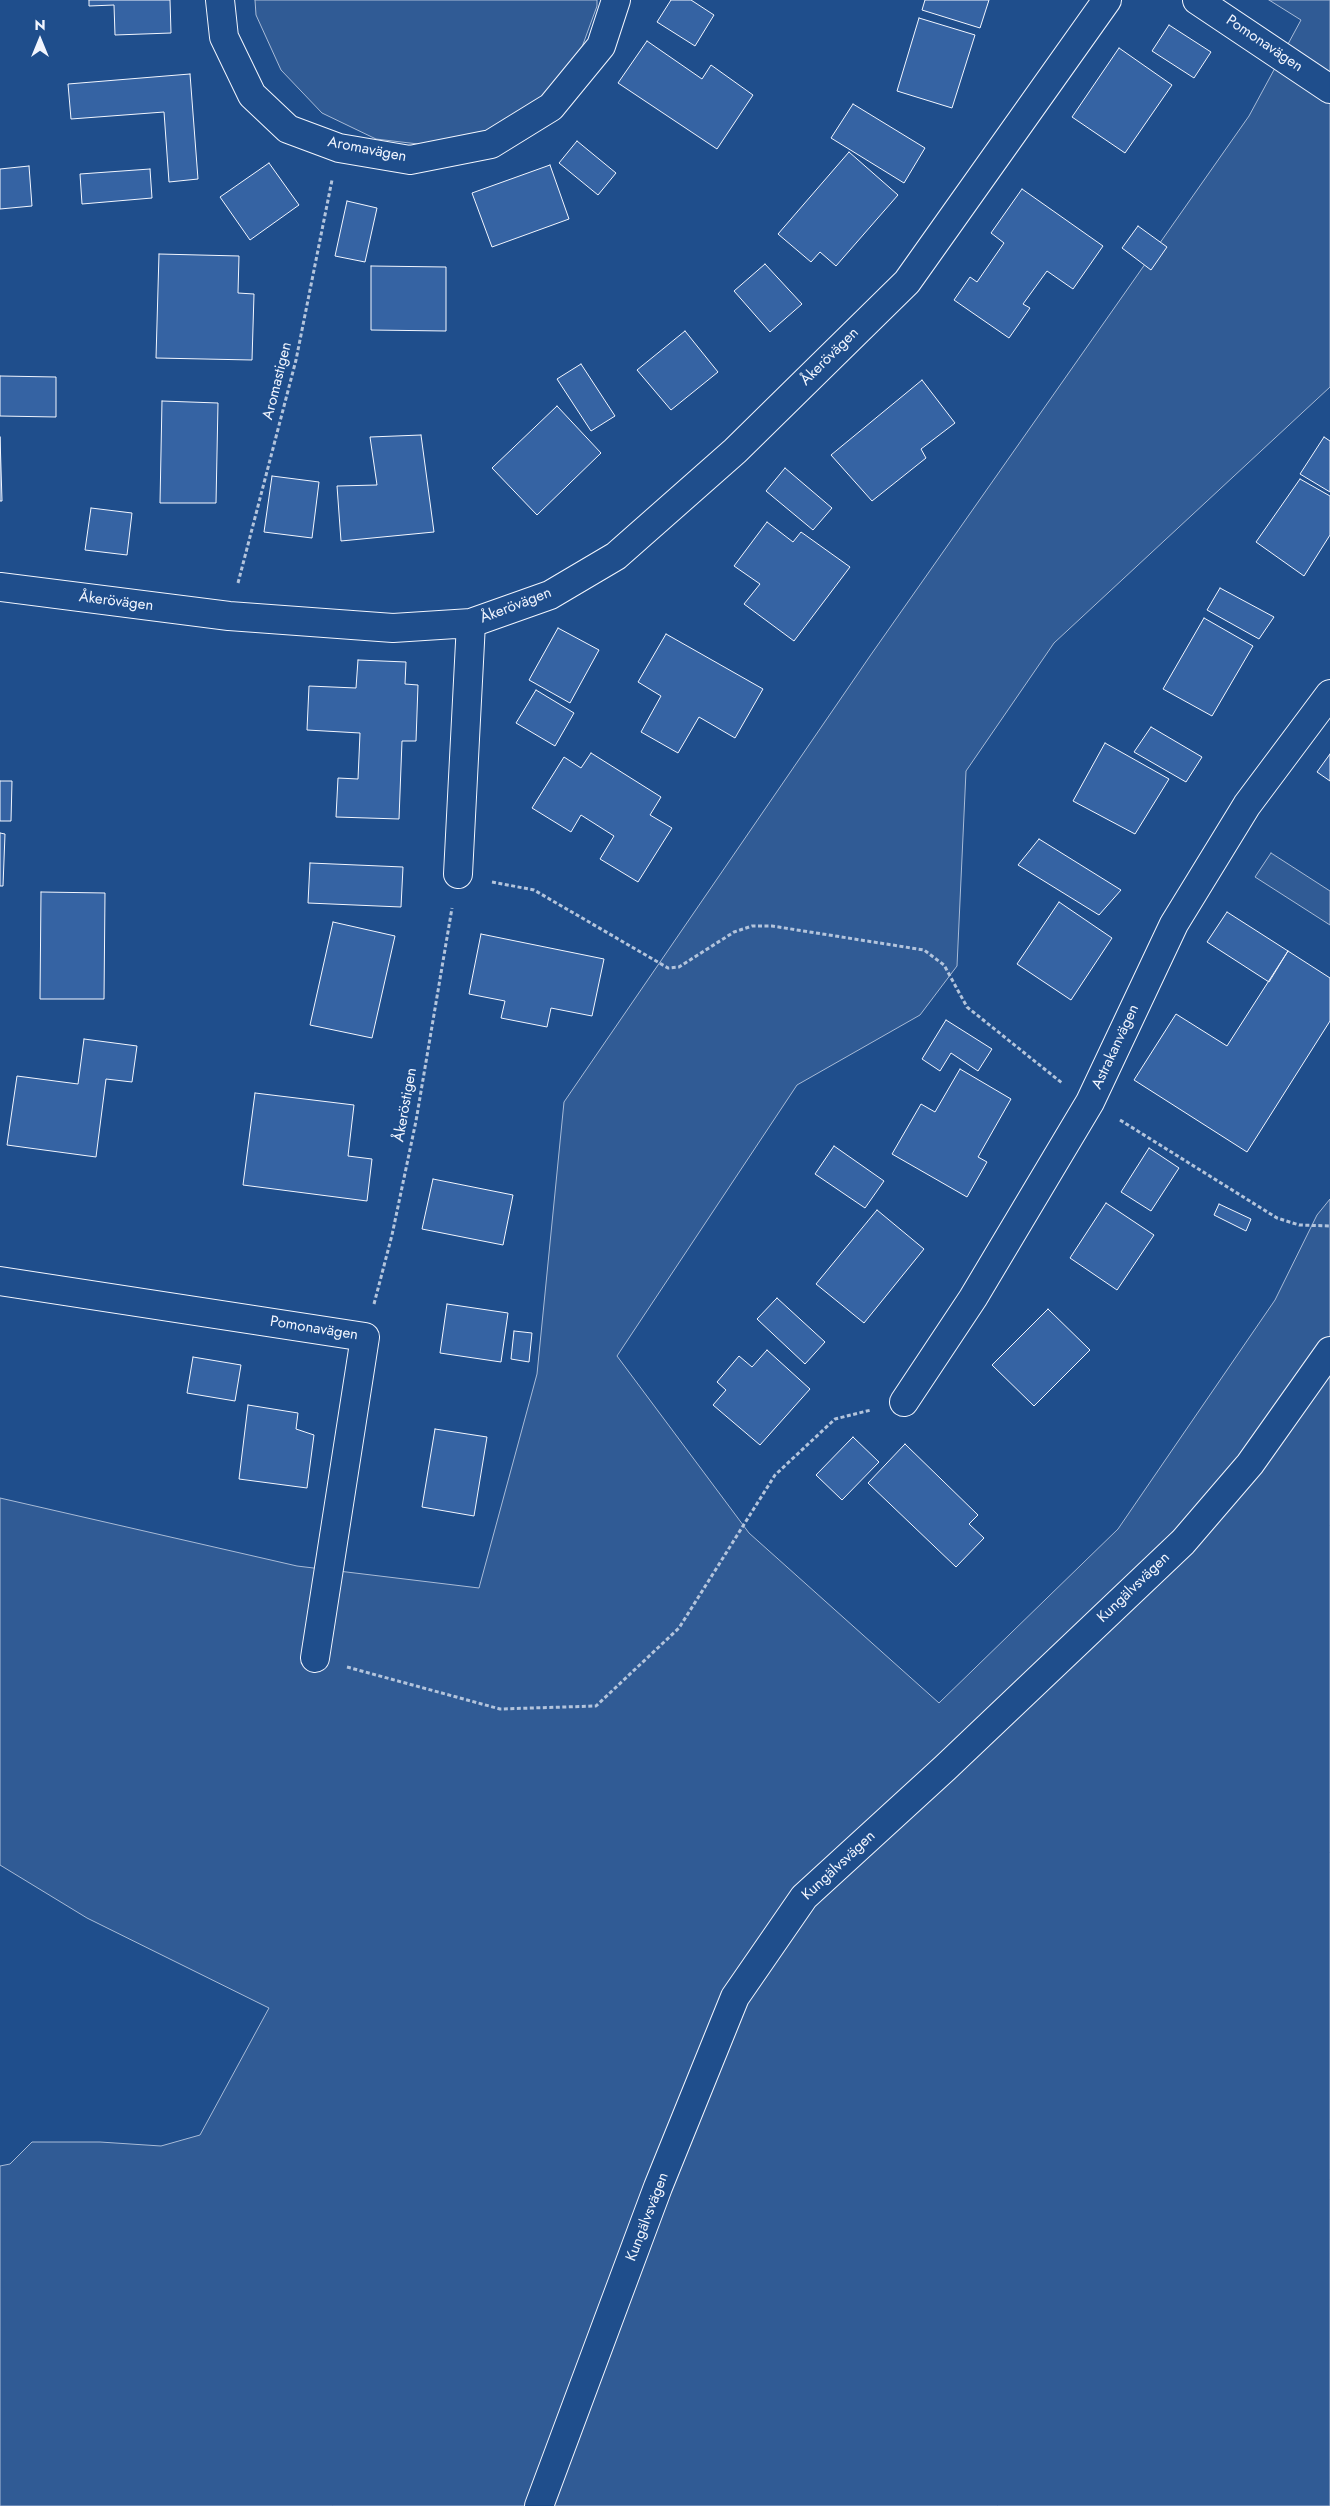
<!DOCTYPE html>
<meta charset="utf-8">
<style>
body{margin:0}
#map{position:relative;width:1330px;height:2506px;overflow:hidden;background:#1f4e8c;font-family:Jost,sans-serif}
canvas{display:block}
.north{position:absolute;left:15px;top:15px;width:50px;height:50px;-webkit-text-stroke:4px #1f4e8c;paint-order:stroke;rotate:0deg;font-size:14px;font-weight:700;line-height:20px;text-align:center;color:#f2f6ff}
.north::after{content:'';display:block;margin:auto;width:18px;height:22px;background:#f2f6ff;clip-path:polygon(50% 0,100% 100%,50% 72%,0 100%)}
</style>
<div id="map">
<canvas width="1330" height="2506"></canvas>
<div class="north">N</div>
</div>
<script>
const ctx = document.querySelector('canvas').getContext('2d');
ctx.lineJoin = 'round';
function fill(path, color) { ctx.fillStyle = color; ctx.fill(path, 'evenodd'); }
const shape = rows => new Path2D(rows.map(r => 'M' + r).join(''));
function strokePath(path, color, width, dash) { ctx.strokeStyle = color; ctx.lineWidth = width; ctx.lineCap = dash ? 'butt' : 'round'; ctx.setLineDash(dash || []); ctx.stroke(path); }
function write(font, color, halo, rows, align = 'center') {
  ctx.font = font + ' Jost,sans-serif'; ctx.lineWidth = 4; ctx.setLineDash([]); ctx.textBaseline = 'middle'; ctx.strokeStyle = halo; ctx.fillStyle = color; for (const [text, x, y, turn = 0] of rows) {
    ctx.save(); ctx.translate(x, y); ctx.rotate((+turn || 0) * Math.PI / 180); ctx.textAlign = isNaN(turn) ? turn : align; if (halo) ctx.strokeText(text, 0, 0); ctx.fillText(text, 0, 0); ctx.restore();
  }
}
const built = shape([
 [255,0,597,0,597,6,578,58,544,100,493,133,435,146,376,139,322,113,281,70,256,15,255,0],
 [1269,0,1330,0,1330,387,1054,643,966,771,957,966,920,1015,797,1085,617,1356,749,1533,939,1703,1118,1529,1275,1300,1317,1215,1330,1199,1330,2506,0,2506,0,2166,10,2164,32,2142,100,2142,161,2146,200,2135,269,2008,87,1918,0,1865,0,1498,297,1566,479,1588,537,1374,564,1102,870,656,1249,116,1301,20,1269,0],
 [1271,853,1330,891,1330,925,1255,877,1271,853]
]);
const building = shape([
 [89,0,170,0,171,33,115,35,114,5,89,6,89,0],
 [671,0,691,0,714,15,695,46,657,22,671,0],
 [925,0,989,0,980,28,922,10,925,0],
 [919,18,975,35,952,108,897,91,919,18],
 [1169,25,1211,52,1194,78,1152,51,1169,25],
 [647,41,702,79,711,65,753,95,717,149,618,83,647,41],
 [1119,48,1172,85,1125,153,1072,117,1119,48],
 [190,74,198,179,169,182,164,112,71,119,68,84,190,74],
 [853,104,925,148,904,183,831,138,853,104],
 [577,141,616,173,598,195,559,163,577,141],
 [849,152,898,195,836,266,820,252,811,262,778,234,849,152],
 [269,163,299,205,250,240,220,197,269,163],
 [550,165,569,219,492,247,472,193,550,165],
 [29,166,32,206,0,209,0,169,29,166],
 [150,169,152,198,82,204,80,174,150,169],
 [1022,189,1103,246,1073,289,1047,271,1023,304,1030,308,1009,338,954,300,970,277,977,282,1004,243,991,233,1022,189],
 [347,201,377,208,365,262,335,256,347,201],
 [1138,226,1167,247,1151,270,1122,248,1138,226],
 [159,254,239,256,238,293,254,294,252,360,156,358,159,254],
 [765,264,802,304,770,332,734,291,765,264],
 [371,266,446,267,446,331,371,330,371,266],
 [685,331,718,372,671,410,637,370,685,331],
 [581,364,615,416,591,431,557,379,581,364],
 [0,376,56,377,56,417,0,416,0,376],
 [922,380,955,423,921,449,926,458,872,501,831,455,922,380],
 [162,401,218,403,216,503,160,503,162,401],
 [557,406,601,453,537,515,492,468,557,406],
 [421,435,434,532,341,541,337,486,377,485,370,437,421,435],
 [0,437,2,501,0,501,0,437],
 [1324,437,1330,441,1330,492,1300,474,1324,437],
 [785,468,832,508,813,530,766,491,785,468],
 [272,476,319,482,312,538,264,532,272,476],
 [1300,479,1330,496,1330,535,1304,576,1256,542,1300,479],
 [91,508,132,513,127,555,85,550,91,508],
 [767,522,793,542,801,532,850,567,794,641,744,604,760,584,734,566,767,522],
 [1220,588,1274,617,1259,639,1207,610,1220,588],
 [1204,618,1253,646,1212,716,1163,689,1204,618],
 [558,628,599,650,570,703,529,680,558,628],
 [666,634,763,689,735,738,699,717,678,753,641,732,661,696,638,682,666,634],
 [358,660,406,662,405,684,418,685,416,741,402,741,399,819,336,817,338,778,358,779,360,733,307,730,309,686,356,688,358,660],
 [536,690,574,713,555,746,516,723,536,690],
 [1151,727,1202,757,1186,782,1134,752,1151,727],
 [1105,743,1169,779,1135,834,1073,801,1105,743],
 [591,753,661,797,650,815,672,828,638,882,600,859,614,836,581,815,571,832,532,808,564,757,581,768,591,753],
 [1330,754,1330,781,1317,772,1330,754],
 [0,781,12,781,11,821,0,821,0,781],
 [0,833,5,834,3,886,0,886,0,833],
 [1039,839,1121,890,1099,915,1018,865,1039,839],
 [310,863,403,867,401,907,308,903,310,863],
 [41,892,105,893,104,999,40,999,41,892],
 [1059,902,1112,938,1071,1000,1017,964,1059,902],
 [1227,912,1288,951,1269,982,1207,942,1227,912],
 [333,922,395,936,372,1038,310,1025,333,922],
 [481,934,604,959,592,1016,551,1008,547,1027,501,1018,505,1001,469,994,481,934],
 [1288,951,1330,978,1330,1021,1247,1152,1134,1080,1176,1014,1227,1046,1288,951],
 [946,1020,992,1049,978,1071,951,1053,940,1071,922,1059,946,1020],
 [84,1039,137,1046,132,1082,106,1079,96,1157,7,1145,17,1076,78,1084,84,1039],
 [960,1069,1011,1099,978,1157,987,1162,967,1197,892,1154,921,1104,935,1112,960,1069],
 [255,1093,354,1105,348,1156,372,1159,367,1201,243,1185,255,1093],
 [834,1146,884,1181,865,1208,815,1174,834,1146],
 [1149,1148,1179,1168,1151,1211,1121,1192,1149,1148],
 [433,1179,513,1195,503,1245,422,1229,433,1179],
 [1106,1203,1154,1235,1117,1290,1070,1258,1106,1203],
 [1219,1204,1251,1219,1246,1231,1214,1215,1219,1204],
 [877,1210,924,1249,864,1323,816,1284,877,1210],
 [777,1298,825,1342,805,1364,757,1319,777,1298],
 [447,1304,508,1313,501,1362,440,1353,447,1304],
 [1048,1309,1090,1350,1034,1406,992,1365,1048,1309],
 [514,1331,532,1333,529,1362,511,1359,514,1331],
 [767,1350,810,1389,760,1445,713,1405,726,1390,717,1382,739,1356,752,1367,767,1350],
 [193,1357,241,1365,235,1401,187,1393,193,1357],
 [248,1405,298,1413,296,1429,314,1435,307,1488,239,1479,248,1405],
 [435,1429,487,1437,474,1516,422,1507,435,1429],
 [853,1437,879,1462,842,1500,816,1475,853,1437],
 [905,1444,978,1515,969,1524,984,1538,956,1567,868,1483,905,1444]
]);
const path = shape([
 [238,583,296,360,332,180],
 [492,882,534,890,668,968,679,967,734,932,752,926,772,926,924,950,944,965,967,1007,1062,1083],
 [1120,1120,1277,1218,1299,1225,1330,1226],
 [374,1304,392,1235,416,1121,452,908],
 [347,1667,500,1709,596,1706,679,1628,775,1475,835,1419,871,1410]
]);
const street = shape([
 [220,0,224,37,252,95,288,129,339,148,410,160,491,144,551,107,601,46,616,0],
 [1197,0,1330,89],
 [0,587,229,616,393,628,471,623,550,595,616,556,735,451,907,282,1107,0],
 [458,874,471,623],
 [0,1281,365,1337,315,1658],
 [904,1402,973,1298,1090,1102,1174,924,1247,805,1330,694]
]);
const secondary = shape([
 [539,2506,658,2187,735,1997,804,1897,945,1768,1183,1542,1250,1464,1330,1351]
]);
const streetNames = [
 ["Pomonavägen",1264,44,34],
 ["Aromavägen",367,150,11],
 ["Åkerövägen",830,357,-45],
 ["Aromastigen",278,381,-76],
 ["Åkerövägen",116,602,7],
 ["Åkerövägen",516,606,-21],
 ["Astrakanvägen",1116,1047,-65],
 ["Åkeröstigen",406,1105,-80],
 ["Pomonavägen",314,1329,9],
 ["Kungälvsvägen",1134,1588,-44],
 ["Kungälvsvägen",839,1866,-43],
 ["Kungälvsvägen",648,2217,-69]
];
fill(built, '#305b95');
strokePath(built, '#a8bbd7', 1);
fill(building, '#3563a3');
strokePath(building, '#f2f6ff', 1);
strokePath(street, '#f2f6ff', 30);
strokePath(secondary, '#f2f6ff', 30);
strokePath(path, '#b3c4dc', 3, [4, 2.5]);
strokePath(street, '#1f4e8c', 28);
strokePath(secondary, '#1f4e8c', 28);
write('15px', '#f2f6ff', '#1f4e8c', streetNames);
</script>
